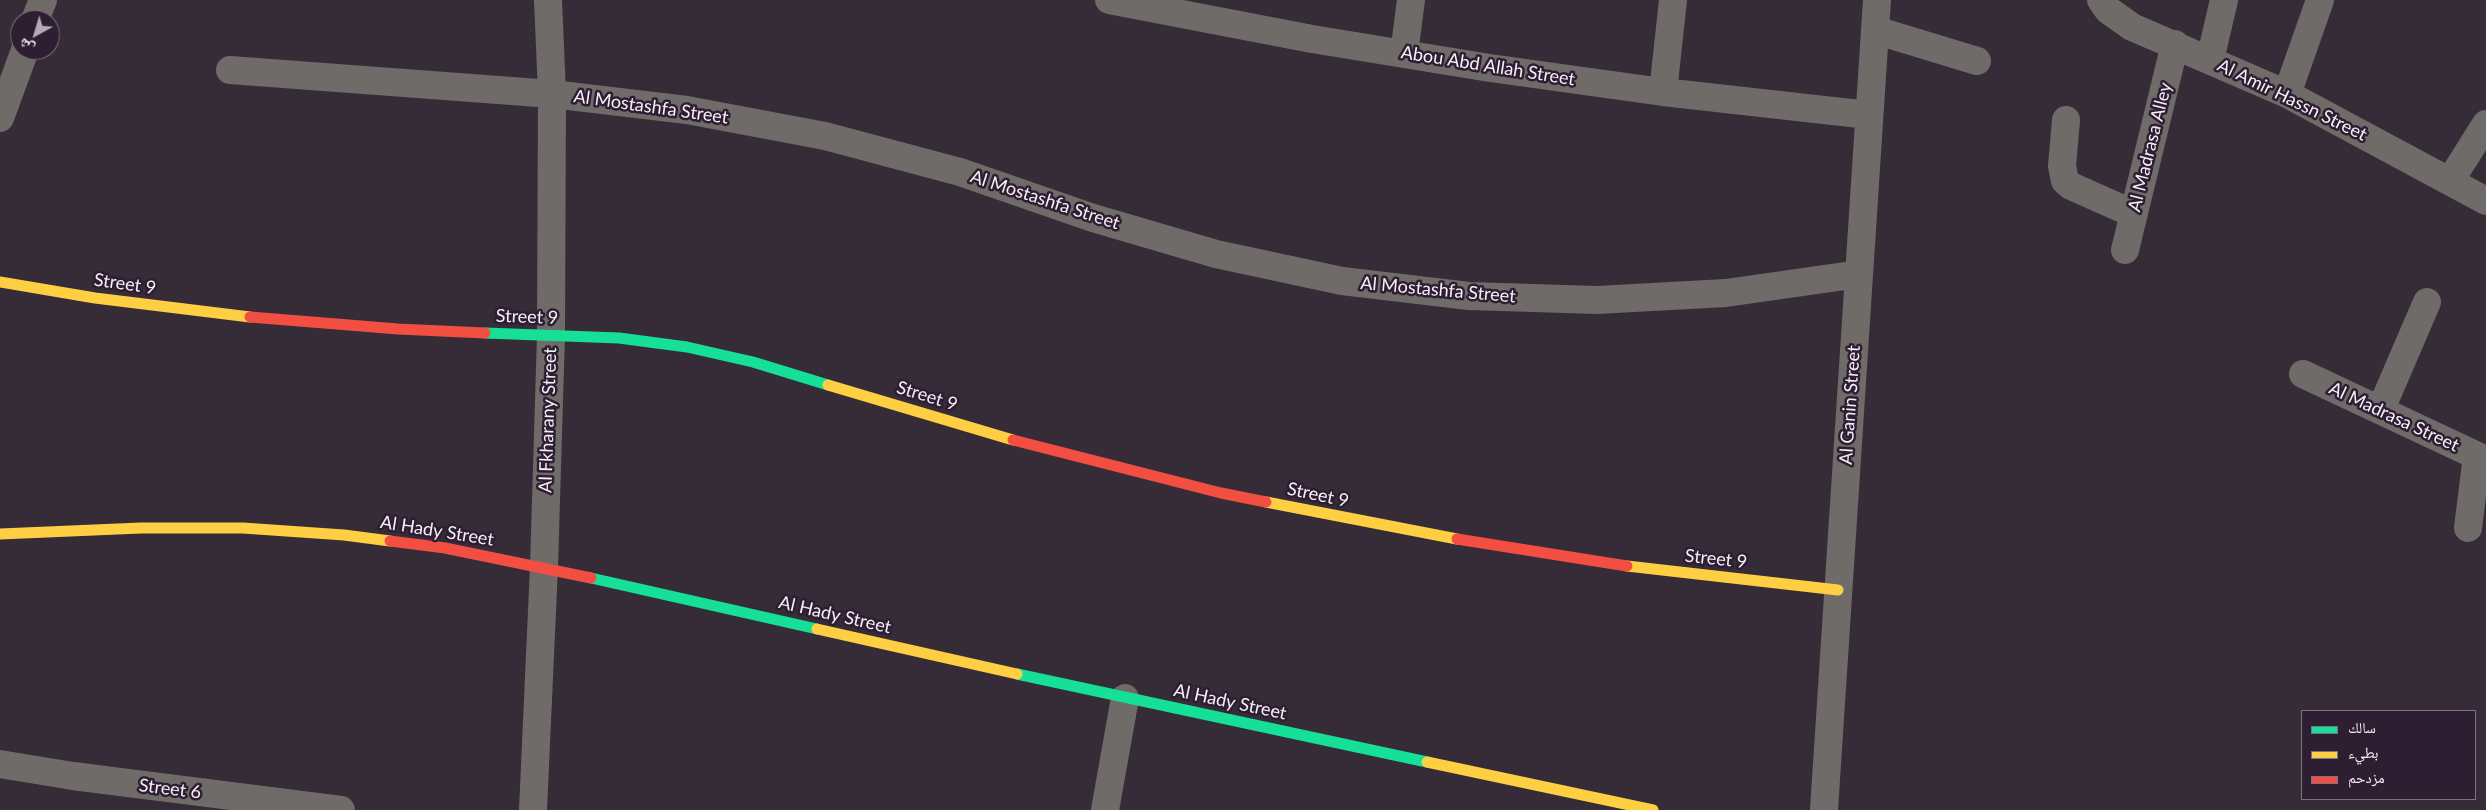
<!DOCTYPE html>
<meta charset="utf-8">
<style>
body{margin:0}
#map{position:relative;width:2486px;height:810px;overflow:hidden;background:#352c37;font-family:Lato,"Noto Naskh Arabic",sans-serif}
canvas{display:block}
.legend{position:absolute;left:2301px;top:710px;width:175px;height:90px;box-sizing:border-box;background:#2d1e31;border:1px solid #7e7181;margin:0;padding:6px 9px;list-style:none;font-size:15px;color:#f8eefa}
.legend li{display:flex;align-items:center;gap:10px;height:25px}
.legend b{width:25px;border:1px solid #7e7181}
.north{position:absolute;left:10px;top:10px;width:50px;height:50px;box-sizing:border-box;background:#2d1e31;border:1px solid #7e7181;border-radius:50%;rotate:219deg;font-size:14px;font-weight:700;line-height:20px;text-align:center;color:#f8eefa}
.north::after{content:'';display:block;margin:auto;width:18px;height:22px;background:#b4aab6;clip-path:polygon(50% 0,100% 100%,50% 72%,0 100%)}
</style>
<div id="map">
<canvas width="2486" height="810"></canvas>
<ul class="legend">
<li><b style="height:6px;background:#16e098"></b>سالك</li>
<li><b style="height:6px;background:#ffcf43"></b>بطيء</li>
<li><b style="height:6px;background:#f24e42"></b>مزدحم</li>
</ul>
<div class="north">ش</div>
</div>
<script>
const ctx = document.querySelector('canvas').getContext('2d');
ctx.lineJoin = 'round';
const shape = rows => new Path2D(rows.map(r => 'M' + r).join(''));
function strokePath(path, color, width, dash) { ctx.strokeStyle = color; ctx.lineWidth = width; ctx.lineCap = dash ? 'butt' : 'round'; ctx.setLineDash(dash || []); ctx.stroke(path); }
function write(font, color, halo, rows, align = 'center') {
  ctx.font = font + ' Lato,sans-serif'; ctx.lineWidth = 5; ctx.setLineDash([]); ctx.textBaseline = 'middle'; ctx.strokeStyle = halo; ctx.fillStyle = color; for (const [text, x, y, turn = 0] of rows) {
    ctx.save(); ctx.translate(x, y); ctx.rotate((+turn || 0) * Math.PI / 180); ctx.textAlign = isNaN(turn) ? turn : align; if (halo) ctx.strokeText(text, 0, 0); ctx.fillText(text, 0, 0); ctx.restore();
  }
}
const street = shape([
 [1109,0,1312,39,1490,68,1663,92,1869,115],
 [2101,0,2108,10,2132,27,2287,94,2486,201],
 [35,20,43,0],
 [1875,30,1977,61],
 [1404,54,1411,0],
 [2210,60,2224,0],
 [230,70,552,94,687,110,825,136,960,172,1093,218,1216,254,1342,281,1469,296,1597,300,1726,293,1859,274],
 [1663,92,1673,0],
 [2287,94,2320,0],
 [0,118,25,50],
 [2066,120,2062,166,2065,181,2071,186,2134,214],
 [2450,181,2486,124],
 [2125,250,2175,44],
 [2303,374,2486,460],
 [2381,409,2427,302],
 [2468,528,2477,456],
 [0,764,73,776,341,810],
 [533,810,544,567,551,335,552,94,548,0],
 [1105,810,1125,698],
 [1824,810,1877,0]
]);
const fast = shape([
 [485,333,619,338,687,347,753,362,828,385],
 [591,578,817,629],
 [1017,674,1427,762]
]);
const slow = shape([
 [0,282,95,298,250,317],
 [828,385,1013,440],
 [1266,502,1457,539],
 [0,534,141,528,243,528,344,535,390,541],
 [1627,566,1838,590],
 [817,629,1017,674],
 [1427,762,1653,810]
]);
const jam = shape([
 [250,317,398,329,485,333],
 [1013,440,1221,493,1266,502],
 [1457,539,1627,566],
 [390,541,445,548,591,578]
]);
const streetNames = [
 ["Abou Abd Allah Street",1488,66,9],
 ["Al Amir Hassn Street",2292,100,26],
 ["Al Mostashfa Street",651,107,8],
 ["Al Madrasa Alley",2150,147,-76],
 ["Al Mostashfa Street",1045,200,18],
 ["Street 9",125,284,8],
 ["Al Mostashfa Street",1438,290,5],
 ["Street 9",527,317,2],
 ["Street 9",927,396,17],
 ["Al Ganin Street",1850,405,-86],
 ["Al Madrasa Street",2394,417,25],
 ["Al Fkharany Street",548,420,-88],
 ["Street 9",1318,495,12],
 ["Al Hady Street",437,531,9],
 ["Street 9",1716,559,6],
 ["Al Hady Street",835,615,13],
 ["Al Hady Street",1230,702,12],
 ["Street 6",170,789,7]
];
strokePath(street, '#6e6b69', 28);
strokePath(fast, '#16e098', 11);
strokePath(slow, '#ffcf43', 11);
strokePath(jam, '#f24e42', 11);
write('18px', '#f8eefa', '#2d1e31', streetNames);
</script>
